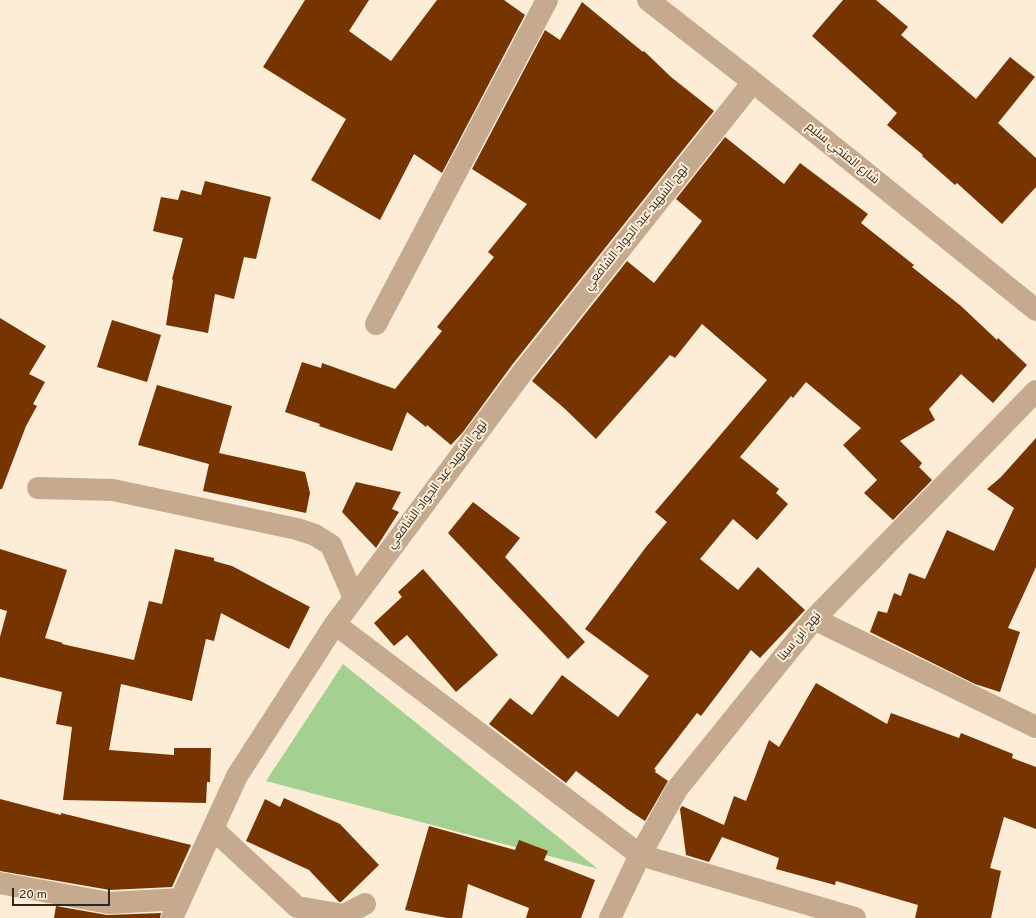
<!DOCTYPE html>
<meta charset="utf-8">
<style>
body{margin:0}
#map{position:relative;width:1036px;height:918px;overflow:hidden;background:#fdecd6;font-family:Overpass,sans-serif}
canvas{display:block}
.scale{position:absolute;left:12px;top:888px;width:98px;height:18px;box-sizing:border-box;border:2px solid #2d271f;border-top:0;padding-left:5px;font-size:12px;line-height:14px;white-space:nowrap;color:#2d271f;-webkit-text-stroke:3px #fdecd6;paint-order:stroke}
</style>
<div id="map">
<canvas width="1036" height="918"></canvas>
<div class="scale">20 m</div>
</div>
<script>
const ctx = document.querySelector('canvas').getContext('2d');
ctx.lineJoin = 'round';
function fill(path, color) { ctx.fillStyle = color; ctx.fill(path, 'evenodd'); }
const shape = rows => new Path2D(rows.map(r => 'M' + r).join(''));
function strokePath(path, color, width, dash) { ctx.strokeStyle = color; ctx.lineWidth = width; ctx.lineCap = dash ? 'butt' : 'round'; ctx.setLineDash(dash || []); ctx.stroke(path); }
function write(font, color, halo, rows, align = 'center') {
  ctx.font = font + ' Overpass,Cairo,sans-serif'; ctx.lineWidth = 4; ctx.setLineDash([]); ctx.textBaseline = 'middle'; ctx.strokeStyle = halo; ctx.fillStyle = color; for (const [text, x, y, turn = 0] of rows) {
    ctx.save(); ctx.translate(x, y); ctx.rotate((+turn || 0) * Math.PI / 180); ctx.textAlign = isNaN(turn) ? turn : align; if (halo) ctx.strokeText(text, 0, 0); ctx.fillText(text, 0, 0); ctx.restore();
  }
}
const green = shape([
 [343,664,598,869,266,781]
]);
const building = shape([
 [305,0,369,0,349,31,391,61,437,0,504,0,525,15,442,173,414,154,380,220,311,180,346,119,263,67],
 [843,0,876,0,908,27,901,35,976,99,1010,57,1035,77,998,123,1036,158,1036,187,1002,224,957,183,955,185,922,156,923,155,887,125,897,113,812,36],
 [582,2,643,52,644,51,671,77,714,111,512,365,463,432,451,445,427,425,426,427,407,412,392,451,319,426,320,424,285,412,302,362,321,368,322,363,395,389,442,331,437,327,494,257,488,252,527,204,472,169,545,30,560,40],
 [725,137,784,184,800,163,868,214,861,223,914,265,912,267,961,306,997,340,998,338,1027,365,993,403,961,374,929,409,935,420,900,441,922,463,919,467,932,480,893,520,864,493,877,480,843,445,861,428,806,382,793,398,791,396,740,457,779,489,776,493,788,504,757,540,733,519,700,559,738,590,758,567,805,610,760,658,751,650,701,716,697,713,654,769,656,770,655,772,668,781,645,821,627,809,576,771,566,783,489,724,510,698,532,715,562,675,618,717,649,676,585,629,646,547,667,522,655,512,767,380,702,324,675,358,670,355,596,439,564,408,532,381,627,261,654,283,702,221,676,199],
 [205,181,271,197,256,259,244,257,234,299,215,294,208,333,166,325,173,280,172,279,183,238,153,231,161,197,178,200,181,190,201,195],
 [0,318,46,346,29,374,45,382,33,404,37,406,26,426,2,489,0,489],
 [112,320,161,335,147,382,97,367],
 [157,385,232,406,219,453,305,472,310,493,306,513,203,491,209,464,138,445],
 [1036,438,1036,567,1008,628,1020,632,1000,692,975,684,870,632,878,611,887,613,894,593,901,596,909,573,925,579,947,530,994,551,1014,508,987,489,1001,477],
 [356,482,401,492,392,509,399,512,376,548,342,512],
 [473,502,520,538,505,557,585,642,568,659,448,533],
 [0,549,67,570,45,638,63,643,62,644,134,660,149,601,162,604,175,549,214,558,214,561,232,566,310,607,289,649,221,613,214,641,206,639,192,701,121,684,109,750,174,755,174,748,211,748,210,782,207,782,206,803,63,800,72,727,56,724,62,692,0,677,0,637,7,611,0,609],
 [423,569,498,655,456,692,407,635,394,646,374,623,402,597,398,592],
 [816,683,887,724,891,713,959,738,961,733,1013,754,1012,758,1036,767,1036,829,1004,817,990,868,1001,871,991,918,915,918,918,905,836,881,835,885,776,869,779,858,722,837,709,862,686,855,680,809,682,806,724,825,734,796,746,801,769,740,779,747],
 [284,798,340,824,379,865,341,902,339,902,309,870,246,841,265,799,280,807],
 [0,799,61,815,61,813,191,845,172,887,110,890,0,871],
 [429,826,515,850,519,840,548,851,544,860,595,880,581,918,526,918,529,908,468,884,462,918,447,918,405,910],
 [56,906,107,915,161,913,160,918,54,918]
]);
const minor = shape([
 [648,0,753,82,1036,310],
 [376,324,547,0],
 [38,488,113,490,297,529,315,535,331,545,354,598],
 [814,619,1036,727],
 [335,624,640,855,855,918],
 [213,829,297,907,344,915,365,904],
 [0,883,109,903,181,899],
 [172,918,237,776,335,624,522,373,753,82],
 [610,918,640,855,677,789,814,619,1036,391]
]);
const streetNames = [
 ["شارع المنجي سليم",842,154,39],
 ["نهج الشهيد عبد الجواد الشافعي",637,228,-51],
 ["نهج الشهيد عبد الجواد الشافعي",438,485,-53],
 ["نهج ابن سينا",800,637,-50]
];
fill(green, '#a4d192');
fill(building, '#753400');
strokePath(minor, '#c5aa8f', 22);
write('12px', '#2d271f', '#fdecd6', streetNames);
</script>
